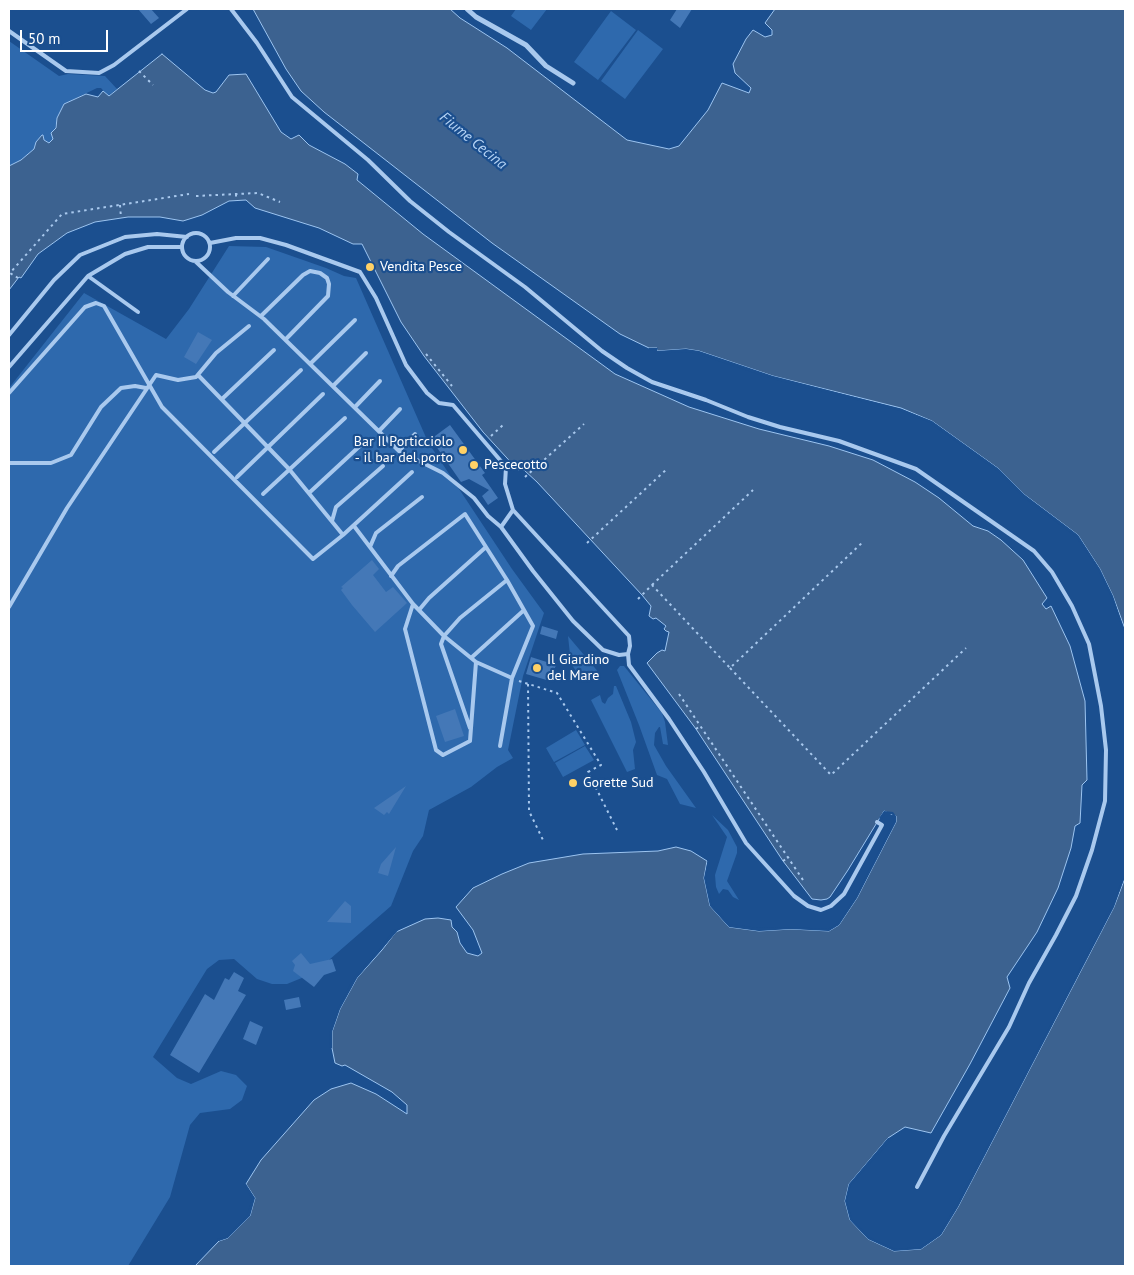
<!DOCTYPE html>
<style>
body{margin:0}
#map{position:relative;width:1134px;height:1275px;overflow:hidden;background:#1b4f8f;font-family:"PT Sans",sans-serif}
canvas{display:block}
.frame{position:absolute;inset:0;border:10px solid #fff;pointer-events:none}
.scale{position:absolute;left:20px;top:30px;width:88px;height:22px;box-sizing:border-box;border:2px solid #fff;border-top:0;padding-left:6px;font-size:15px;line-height:18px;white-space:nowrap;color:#fff;-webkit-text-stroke:4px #1b4f8f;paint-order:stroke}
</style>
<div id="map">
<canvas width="1134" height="1275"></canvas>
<div class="frame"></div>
<div class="scale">50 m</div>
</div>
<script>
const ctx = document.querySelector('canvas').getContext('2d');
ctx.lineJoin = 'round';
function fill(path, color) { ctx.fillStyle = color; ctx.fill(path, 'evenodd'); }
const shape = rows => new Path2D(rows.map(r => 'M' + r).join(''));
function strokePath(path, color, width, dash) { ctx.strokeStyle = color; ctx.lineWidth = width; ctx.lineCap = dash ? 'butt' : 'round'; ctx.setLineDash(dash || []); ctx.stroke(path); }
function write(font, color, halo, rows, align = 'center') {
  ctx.font = font + ' "PT Sans",sans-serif'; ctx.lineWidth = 4.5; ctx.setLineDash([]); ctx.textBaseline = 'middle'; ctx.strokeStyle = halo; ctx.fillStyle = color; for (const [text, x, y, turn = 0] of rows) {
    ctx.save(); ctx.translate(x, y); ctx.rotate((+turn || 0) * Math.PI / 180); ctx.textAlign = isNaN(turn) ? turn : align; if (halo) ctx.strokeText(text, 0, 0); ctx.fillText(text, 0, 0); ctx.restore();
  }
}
const green = shape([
 [516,9,547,9,531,30,511,16],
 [611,11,636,30,598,80,574,62],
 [638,30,663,49,625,99,601,81],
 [9,41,59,76,68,74,105,76,117,89,108,96,101,88,97,88,64,104,57,118,53,139,49,143,44,140,36,142,34,149,21,160,9,166],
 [229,246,266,247,326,268,344,276,356,278,428,442,512,569,544,613,523,676,508,750,513,758,497,767,471,787,429,810,423,836,413,851,391,906,314,973,287,984,272,984,257,979,234,959,219,960,207,969,153,1057,177,1078,191,1084,221,1071,236,1075,247,1086,242,1100,230,1109,200,1113,190,1125,170,1197,128,1266,9,1266,9,388,84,293,166,339,189,309],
 [568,636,600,674,583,680,571,664],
 [620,666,624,666,662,713,665,722,668,745,663,744,660,727,659,727,655,733,654,745,666,766,696,808,680,804,667,779,657,775,639,725,617,670],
 [614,686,616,686,631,722,636,742,633,750,635,769,627,772,591,700,600,695,602,702,605,704,608,698,613,694],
 [576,730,585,745,554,762,546,748],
 [585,746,594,760,563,777,555,763],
 [712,815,728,830,737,847,737,853,727,881,739,900,733,897,728,890,723,889,719,894,716,887,715,875,727,837]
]);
const water = shape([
 [253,9,450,9,460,18,507,48,627,140,669,149,679,146,708,110,722,83,749,93,751,88,735,73,733,64,746,39,753,30,765,37,772,35,772,30,765,23,775,9,1125,9,1125,629,1113,596,1100,569,1078,535,1025,495,999,469,932,421,901,408,773,376,699,351,686,349,657,351,657,348,649,348,620,334,492,243,324,112,301,91,286,69,253,9],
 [162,54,205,90,213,93,216,92,229,75,246,74,281,132,291,139,299,135,309,145,345,164,358,174,357,180,423,234,615,374,689,407,759,429,829,446,873,460,915,482,939,498,973,526,988,531,1001,540,1023,560,1047,598,1042,604,1046,609,1051,606,1070,646,1085,701,1087,780,1082,785,1080,823,1075,826,1071,848,1058,888,1037,932,1007,977,1010,988,970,1064,931,1133,905,1127,888,1138,849,1184,845,1201,850,1220,868,1239,894,1251,921,1249,941,1235,958,1207,1086,961,1114,907,1125,878,1125,1266,195,1266,219,1241,228,1238,250,1216,255,1198,246,1184,261,1160,314,1100,331,1089,351,1083,376,1094,407,1114,407,1105,392,1092,345,1065,342,1066,335,1063,332,1048,332,1032,340,1009,357,978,382,950,396,932,425,919,438,918,451,920,452,927,457,932,460,943,467,953,478,956,482,953,473,930,456,907,473,888,502,874,529,863,583,854,658,851,676,847,691,851,707,861,704,878,710,906,729,927,759,931,791,929,829,931,839,925,857,898,896,822,896,816,884,811,848,870,830,897,827,899,821,900,812,899,783,861,696,729,647,663,657,653,662,650,665,651,669,632,666,631,664,629,666,626,656,618,653,619,649,616,651,606,642,595,537,482,524,470,518,470,483,432,424,356,401,322,362,244,353,244,319,228,255,208,246,200,229,201,202,215,183,221,160,217,128,217,95,222,67,233,38,254,21,278,19,277,9,290,9,166,21,160,34,149,36,142,42,135,43,135,44,140,49,143,53,139,51,133,56,128,57,118,64,104,86,94,98,97,103,91,109,96,162,54]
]);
const pier = shape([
 [649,348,658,348,657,351,686,349,699,351,773,376,901,409,932,421,999,469,1025,495,1078,535,1100,569,1113,596,1125,632,1123,630,1111,597,1098,570,1076,537,1023,497,997,471,930,423,900,411,772,379,698,354,686,352,656,354,654,351,648,350],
 [884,811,893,812,896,816,896,822,857,898,839,925,829,931,791,929,759,931,729,927,710,906,704,878,708,859,710,862,706,878,712,904,730,924,759,928,791,927,828,929,838,923,855,897,894,821,892,814,885,814,881,820,879,818],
 [1125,876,1114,907,958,1207,941,1235,921,1249,894,1251,868,1239,850,1220,845,1201,849,1184,888,1138,893,1138,851,1185,847,1201,852,1219,869,1237,895,1249,920,1247,939,1233,956,1206,1084,960,1112,906,1123,877],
 [400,928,357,978,340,1009,332,1032,332,1048,329,1048,330,1031,338,1008,354,977,380,948,394,930],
 [243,1183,246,1184,255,1198,250,1216,228,1238,219,1241,217,1239,227,1236,247,1215,252,1199]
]);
const building = shape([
 [138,9,151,9,159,18,151,24],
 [677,9,692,9,680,28,670,20],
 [198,332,212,340,196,364,184,357],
 [450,425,485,473,482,475,498,498,488,505,482,496,489,490,469,479,461,482,431,439],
 [372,560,379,569,373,575,386,592,393,587,407,603,375,632,352,605,341,590,343,588,341,587],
 [542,626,558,631,556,639,540,634],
 [531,657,556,665,550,681,526,674],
 [455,709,464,736,445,742,436,716],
 [406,786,389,814,387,812,384,815,374,808],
 [396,847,388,876,378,873,381,864],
 [345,901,351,906,351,923,327,922],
 [301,953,310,964,332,959,336,971,324,975,314,987,293,971,295,965,292,961],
 [234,972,244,978,238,991,246,995,199,1073,170,1055,205,994,214,1000,225,978,229,980],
 [299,997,301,1007,286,1010,284,1000],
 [250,1021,263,1027,256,1045,243,1039]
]);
const path = shape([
 [139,71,153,85],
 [236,194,236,200],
 [196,196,258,193,280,202],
 [120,205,121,218],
 [18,278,10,273,62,214,189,194],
 [426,354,452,386],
 [491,436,503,425],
 [525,477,584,424],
 [587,543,668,468],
 [652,585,753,490],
 [638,599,652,585,730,668,864,541],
 [730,668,831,775,966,648],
 [519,681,557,693,601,765,588,772,617,830],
 [528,684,529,811,543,840],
 [679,694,805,883],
 [696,729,700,726],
 [783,861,789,857]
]);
const service = shape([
 [231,9,257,43,292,97,368,160,410,201,449,232,525,287,602,351,627,368,652,382,706,400,748,417,780,427,839,441,916,469,1034,551,1052,572,1072,606,1089,644,1101,706,1106,750,1105,801,1092,850,1076,896,1056,935,1029,983,1009,1027,944,1136,917,1187],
 [9,31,66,71,99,73,114,65,187,9],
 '182 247a14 14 0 1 1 28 0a14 14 0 1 1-28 0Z',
 [210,243,236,238,260,238,286,245,360,272,376,298,406,365,427,393,439,403,453,405,506,467,505,484,513,510,629,636,630,646,628,654,629,665,669,719,704,772,746,843,794,896,808,906,821,910,831,906,844,894,882,825,877,822],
 [195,261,228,292,264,319,399,451,443,473,474,498,488,516,501,527],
 [88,276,125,254,148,247,182,247],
 [233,296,268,259],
 [261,316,303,275,310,271,320,273,327,278,329,284,328,296,286,339],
 [9,335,54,280,80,255,125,237,157,234,187,237],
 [310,364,355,320],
 [9,367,88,276,138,312],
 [198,375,289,469,343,535],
 [333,386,366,353],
 [9,393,85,307,96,303,104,306,162,407,313,559,343,535,412,472],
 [222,399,274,350],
 [355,407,380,381],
 [379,431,400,409],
 [399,451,415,434],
 [214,452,301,370],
 [9,463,51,463,71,455,101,407,121,388,135,386,146,388],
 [237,477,323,394],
 [309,493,362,444],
 [263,494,345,418],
 [513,510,501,527,533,571,573,621,603,650,619,655,628,654],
 [332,521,336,507,383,466],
 [354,526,413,604,444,636,476,662,512,678],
 [370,547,376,533,422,497],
 [391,576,398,566,465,514,507,580,533,626,512,678,500,746],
 [413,604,405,629,436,750,443,755,470,741,476,662],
 [9,607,67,508,156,375,178,380,196,377,216,353,249,326],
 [419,610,429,598,486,547],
 [471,658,523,611],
 [470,728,441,644,444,636,460,618,507,580]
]);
const minor = shape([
 [467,9,476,17,526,45,546,66,573,83]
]);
const markers = [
 [370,267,5,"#ffd166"],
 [463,450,5,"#ffd166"],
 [474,465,5,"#ffd166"],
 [537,668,5,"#ffd166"],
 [573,783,5,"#ffd166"]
];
const poiNames = [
 ["Vendita Pesce",380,267],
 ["Bar Il Porticciolo",453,442,"right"],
 ["- il bar del porto",453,458,"right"],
 ["Pescecotto",484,465],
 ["Il Giardino",547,660],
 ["del Mare",547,676],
 ["Gorette Sud",583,783]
];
const waterNames = [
 ["Fiume Cecina",473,141,39]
];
fill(green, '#2e69ad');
fill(water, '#3c6290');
strokePath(water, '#9cc4f0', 1);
fill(pier, '#1b4f8f');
fill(building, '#4478b7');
strokePath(path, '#a9c9ee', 2, [2.5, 4]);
strokePath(service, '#a9c9ee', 4);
strokePath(minor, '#a9c9ee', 5);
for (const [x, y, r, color] of markers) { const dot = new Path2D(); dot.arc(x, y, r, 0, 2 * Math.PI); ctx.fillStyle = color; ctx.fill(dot); strokePath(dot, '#1b4f8f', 2); }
write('14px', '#fff', '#1b4f8f', poiNames, 'left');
write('italic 15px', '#b5d3f5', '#1b4f8f', waterNames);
</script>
